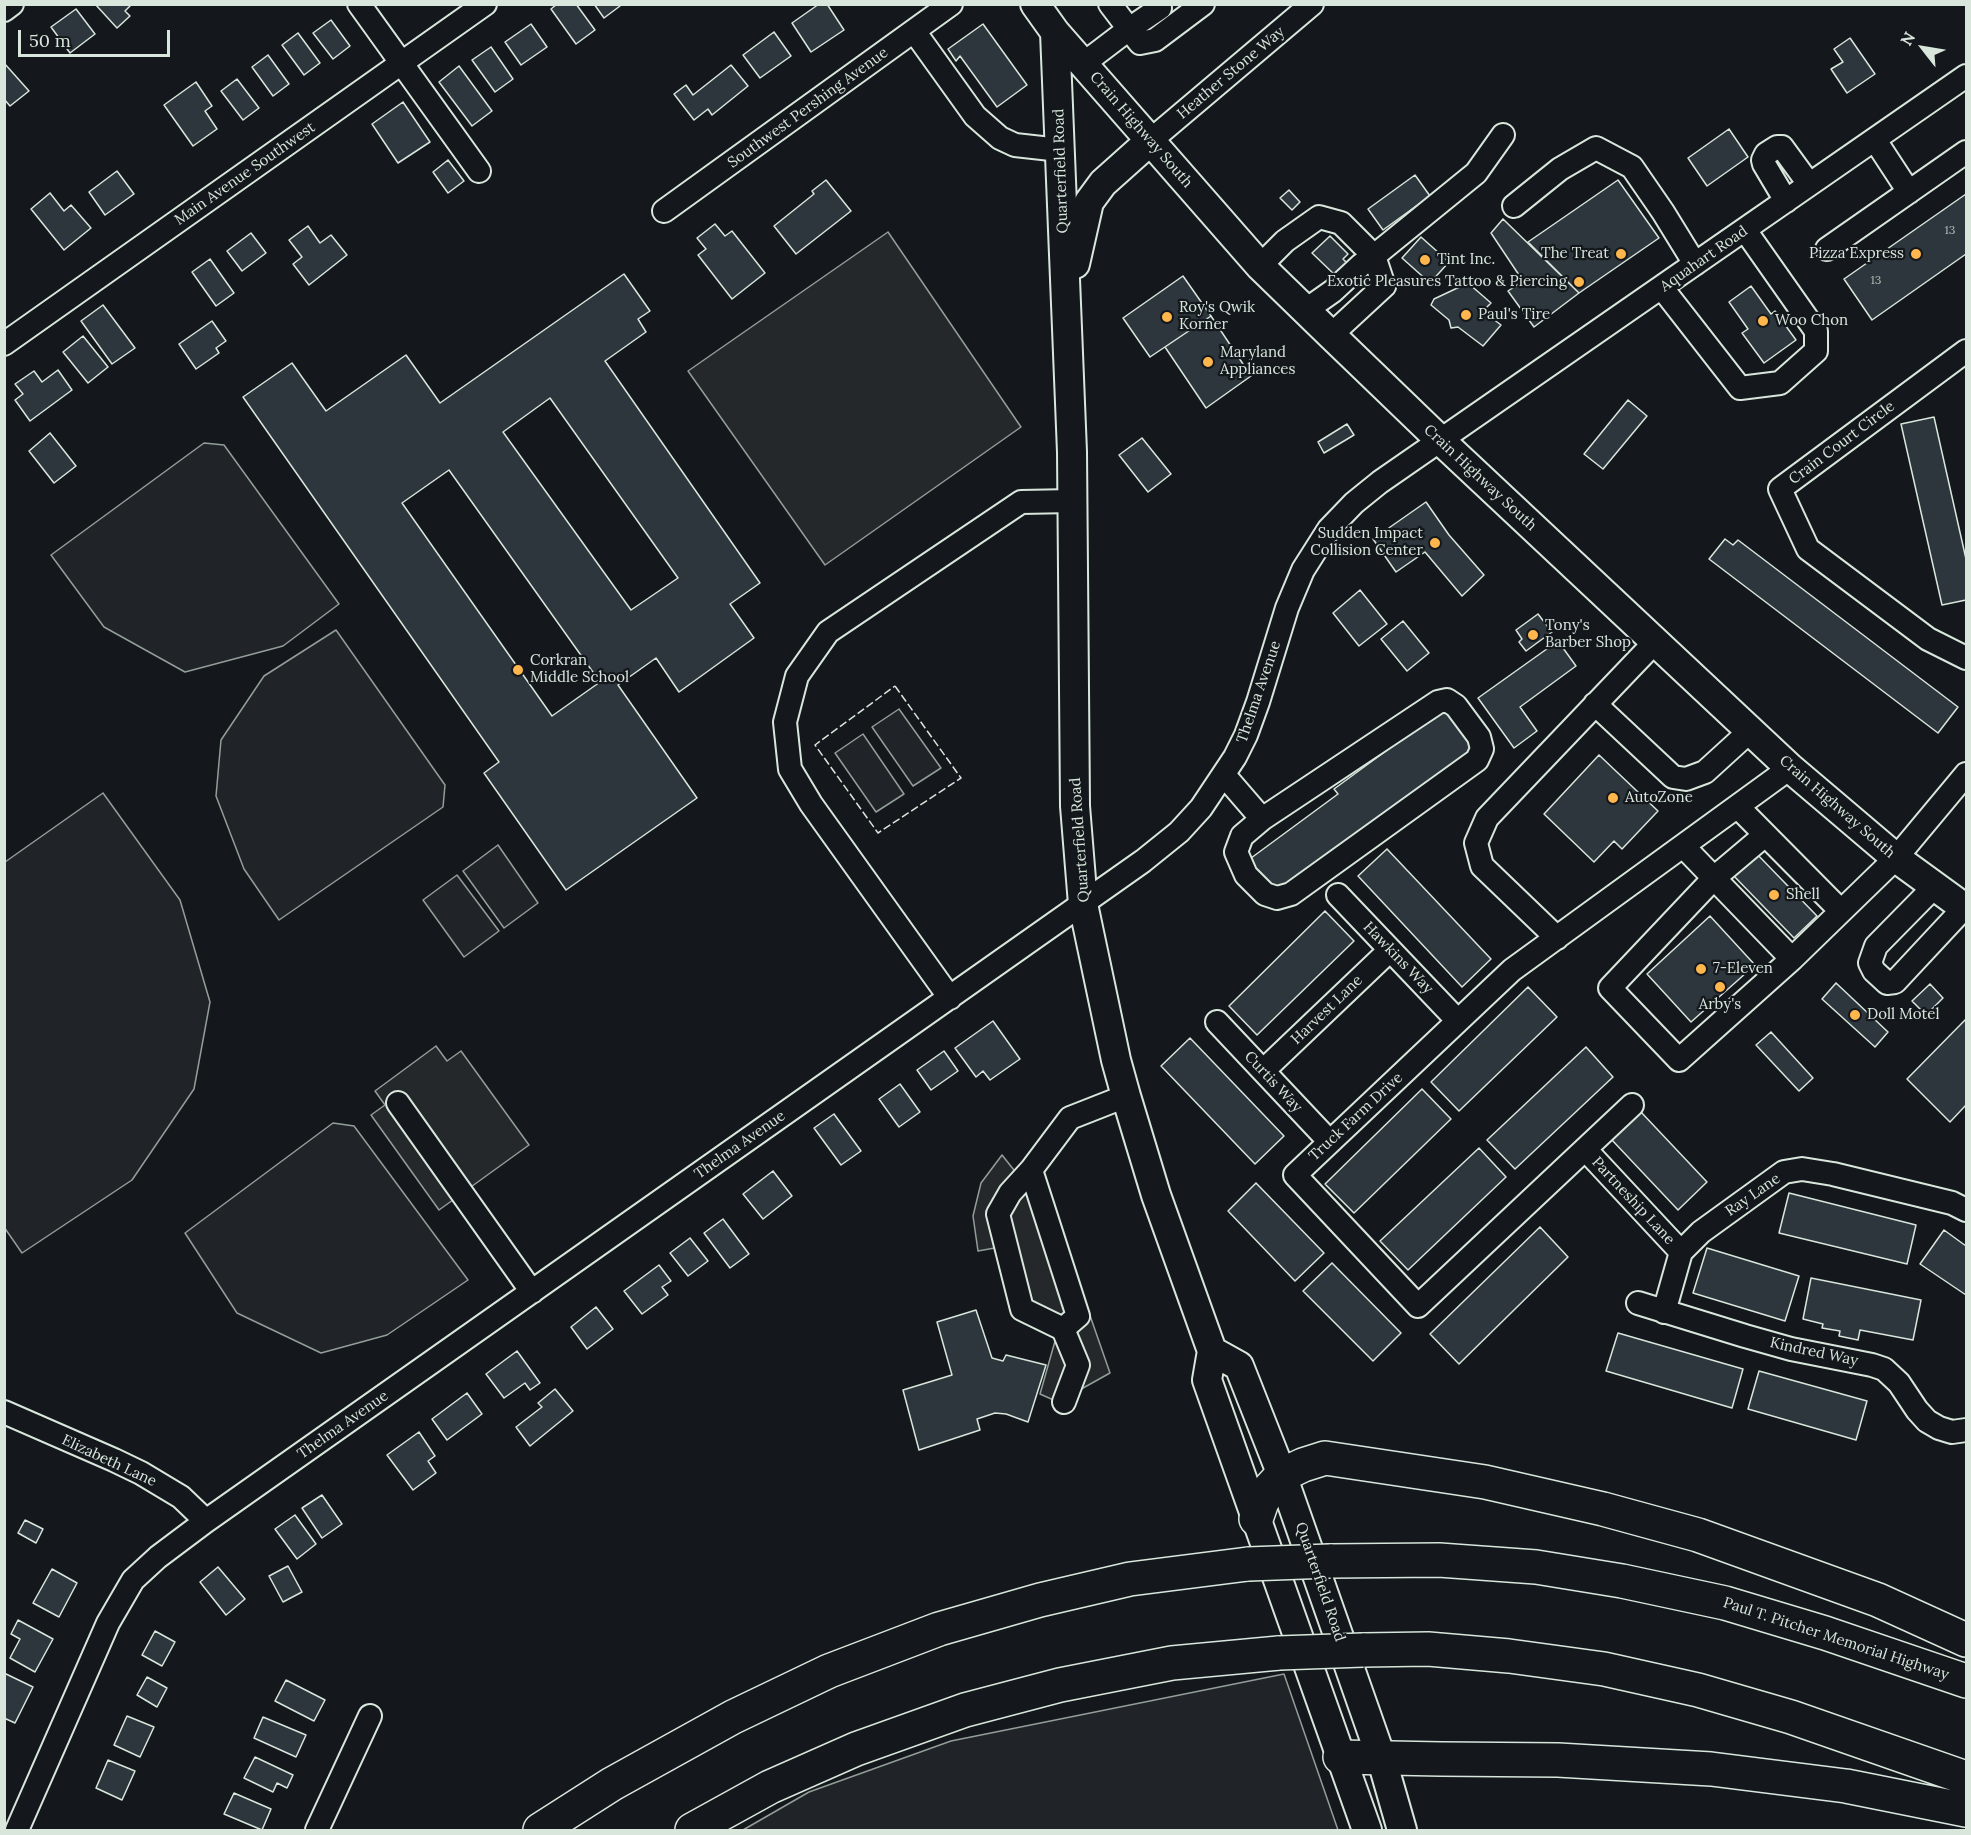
<!DOCTYPE html>
<style>
body{margin:0}
#map{position:relative;width:1971px;height:1835px;overflow:hidden;background:#14181c;font-family:Lora,serif}
canvas{display:block}
.frame{position:absolute;inset:0;border:6px solid #d8e6dc;pointer-events:none}
.north{position:absolute;left:1893px;top:18px;width:60px;height:60px;-webkit-text-stroke:4px #14181c;paint-order:stroke;rotate:301deg;font-size:16px;font-weight:700;line-height:24px;text-align:center;color:#d8e6dc}
.north::after{content:'';display:block;margin:auto;width:21px;height:27px;background:#d8e6dc;clip-path:polygon(50% 0,100% 100%,50% 72%,0 100%)}
.scale{position:absolute;left:18px;top:30px;width:152px;height:27px;box-sizing:border-box;border:3px solid #d8e6dc;border-top:0;padding-left:8px;font-size:18px;line-height:21px;white-space:nowrap;color:#d8e6dc;-webkit-text-stroke:4px #14181c;paint-order:stroke}
</style>
<div id="map">
<canvas width="1971" height="1835"></canvas>
<div class="frame"></div>
<div class="north">N</div>
<div class="scale">50 m</div>
</div>
<script>
const ctx = document.querySelector('canvas').getContext('2d');
ctx.lineJoin = 'round';
function fill(path, color) { ctx.fillStyle = color; ctx.fill(path, 'evenodd'); }
const shape = rows => new Path2D(rows.map(r => 'M' + r).join(''));
function strokePath(path, color, width, dash) { ctx.strokeStyle = color; ctx.lineWidth = width; ctx.lineCap = dash ? 'butt' : 'round'; ctx.setLineDash(dash || []); ctx.stroke(path); }
function write(font, color, halo, rows, align = 'center') {
  ctx.font = font + ' Lora,serif'; ctx.lineWidth = 4.5; ctx.setLineDash([]); ctx.textBaseline = 'middle'; ctx.strokeStyle = halo; ctx.fillStyle = color; for (const [text, x, y, turn = 0] of rows) {
    ctx.save(); ctx.translate(x, y); ctx.rotate((+turn || 0) * Math.PI / 180); ctx.textAlign = isNaN(turn) ? turn : align; if (halo) ctx.strokeText(text, 0, 0); ctx.fillText(text, 0, 0); ctx.restore();
  }
}
const green = shape([
 [204,443,224,445,339,604,283,646,185,672,104,627,51,555,204,443],
 [336,630,445,785,443,807,279,920,244,869,216,796,221,740,264,676,336,630],
 [899,709,941,768,913,786,872,727,899,709],
 [863,734,904,794,876,812,835,753,863,734],
 [103,793,180,900,210,1002,194,1089,132,1180,22,1253,4,1227,5,862,103,793],
 [498,845,538,903,504,928,463,871,498,845],
 [457,875,499,931,464,957,423,900,457,875],
 [333,1123,354,1126,468,1280,387,1335,321,1353,237,1313,185,1233,333,1123],
 [1284,1674,1338,1830,743,1830,809,1792,951,1741,1284,1674]
]);
const parking = shape([
 [888,232,1021,427,825,565,688,371,888,232],
 [436,1046,447,1061,461,1051,529,1145,439,1210,371,1115,385,1105,375,1091,436,1046],
 [1002,1155,1029,1189,1045,1186,1110,1373,1058,1402,1040,1394,1061,1320,1030,1309,1011,1245,978,1251,973,1216,981,1183,1002,1155]
]);
const building = shape([
 [95,4,132,4,125,11,130,16,117,28,95,4],
 [557,4,576,4,595,30,576,44,551,9,557,4],
 [594,4,619,4,620,6,604,18,594,4],
 [819,4,827,4,844,30,811,52,792,23,819,4],
 [76,9,95,34,70,53,51,27,76,9],
 [331,20,350,46,333,59,313,33,331,20],
 [531,24,547,47,521,65,505,42,531,24],
 [983,24,1027,85,997,107,960,56,956,61,948,49,983,24],
 [774,32,791,56,760,78,743,55,774,32],
 [298,33,320,63,304,75,282,45,298,33],
 [1850,38,1875,74,1847,93,1831,69,1843,62,1834,49,1850,38],
 [491,47,513,79,495,92,472,60,491,47],
 [268,55,289,84,273,96,252,67,268,55],
 [4,63,29,91,10,106,4,99,4,63],
 [731,65,748,86,712,115,708,109,694,120,674,94,686,85,693,95,731,65],
 [459,66,492,111,472,126,439,82,459,66],
 [237,79,259,108,243,120,221,91,237,79],
 [196,82,212,106,205,111,217,129,193,146,164,105,196,82],
 [403,102,430,142,398,163,372,124,403,102],
 [1729,129,1748,157,1707,186,1688,158,1729,129],
 [448,160,464,181,448,193,433,172,448,160],
 [117,171,134,194,105,215,89,192,117,171],
 [1415,175,1430,196,1383,230,1368,209,1415,175],
 [826,180,851,211,796,254,774,226,814,194,812,191,826,180],
 [1618,180,1659,238,1579,293,1528,242,1618,180],
 [1289,190,1300,202,1292,210,1280,198,1289,190],
 [50,193,64,211,71,205,91,228,64,250,31,209,50,193],
 [1966,194,1966,254,1872,320,1844,279,1966,194],
 [1503,219,1579,293,1534,327,1508,291,1523,281,1491,233,1503,219],
 [715,224,725,236,732,231,765,273,732,299,698,255,706,249,697,238,715,224],
 [308,226,320,243,331,235,347,255,309,285,293,264,302,257,289,240,308,226],
 [251,233,266,253,242,271,227,251,251,233],
 [1330,236,1348,254,1343,259,1349,265,1337,277,1312,253,1330,236],
 [1421,237,1449,262,1430,283,1402,258,1421,237],
 [210,259,234,293,216,306,192,272,210,259],
 [624,274,650,311,638,319,646,332,605,361,760,583,730,604,754,638,679,692,656,658,618,685,697,798,566,890,484,773,499,762,243,397,292,363,326,411,406,355,440,403,624,274],
 [550,398,678,578,631,610,503,432,550,398],
 [449,470,600,682,552,716,402,503,449,470],
 [1183,276,1211,316,1150,357,1123,318,1183,276],
 [1468,283,1491,303,1483,311,1501,325,1483,346,1458,327,1451,328,1449,320,1431,305,1434,299,1468,283],
 [1751,286,1771,314,1775,311,1796,340,1764,363,1742,333,1748,329,1729,302,1751,286],
 [103,305,135,348,112,364,81,321,103,305],
 [1211,316,1251,376,1206,408,1165,347,1211,316],
 [212,321,226,341,216,348,219,353,196,369,179,344,212,321],
 [83,336,108,367,88,383,63,352,83,336],
 [58,370,72,390,30,421,15,400,23,394,15,384,34,371,42,382,58,370],
 [1628,400,1647,416,1603,469,1584,454,1628,400],
 [1934,417,1966,559,1966,600,1942,605,1901,424,1934,417],
 [1347,424,1354,435,1324,453,1318,442,1347,424],
 [50,433,76,466,54,483,29,451,50,433],
 [1142,438,1171,474,1148,492,1119,455,1142,438],
 [1426,502,1449,535,1484,575,1462,596,1425,552,1396,572,1373,539,1426,502],
 [1725,539,1733,545,1738,540,1958,707,1938,733,1709,559,1725,539],
 [1360,590,1387,624,1359,646,1333,613,1360,590],
 [1538,614,1552,632,1526,651,1519,642,1522,639,1516,630,1538,614],
 [1403,621,1429,653,1407,671,1381,639,1403,621],
 [1558,641,1576,666,1520,707,1537,731,1514,748,1478,698,1558,641],
 [1446,707,1476,748,1273,896,1247,861,1338,794,1334,789,1446,707],
 [1599,755,1658,811,1622,849,1614,841,1594,862,1544,814,1599,755],
 [1387,849,1491,959,1462,987,1358,876,1387,849],
 [1754,851,1817,916,1794,938,1731,873,1754,851],
 [1325,911,1354,941,1257,1035,1229,1006,1325,911],
 [1710,916,1755,965,1691,1022,1647,974,1710,916],
 [1836,983,1888,1032,1875,1047,1822,999,1836,983],
 [1930,984,1943,998,1926,1015,1912,1001,1930,984],
 [1528,987,1557,1017,1459,1111,1431,1082,1528,987],
 [1966,1019,1966,1105,1950,1122,1907,1079,1966,1019],
 [993,1021,1020,1059,990,1080,983,1071,976,1077,955,1048,993,1021],
 [1771,1032,1813,1078,1799,1091,1756,1045,1771,1032],
 [1190,1038,1284,1136,1255,1164,1161,1066,1190,1038],
 [1586,1047,1613,1077,1515,1169,1487,1140,1586,1047],
 [944,1051,958,1071,931,1090,917,1070,944,1051],
 [900,1084,920,1112,899,1127,879,1099,900,1084],
 [1422,1089,1451,1119,1354,1213,1325,1184,1422,1089],
 [1640,1111,1707,1182,1678,1210,1611,1139,1640,1111],
 [834,1114,861,1151,841,1165,814,1128,834,1114],
 [1479,1148,1506,1177,1408,1270,1380,1241,1479,1148],
 [773,1171,792,1196,763,1219,743,1194,773,1171],
 [1256,1183,1324,1253,1295,1281,1228,1211,1256,1183],
 [1789,1193,1916,1225,1907,1264,1779,1233,1789,1193],
 [723,1219,749,1254,730,1268,704,1233,723,1219],
 [1540,1227,1568,1257,1459,1364,1430,1334,1540,1227],
 [1944,1230,1966,1246,1966,1295,1920,1264,1944,1230],
 [690,1238,708,1261,688,1276,670,1253,690,1238],
 [1707,1248,1799,1276,1785,1321,1693,1293,1707,1248],
 [1332,1263,1401,1333,1373,1361,1303,1291,1332,1263],
 [659,1265,671,1281,662,1287,668,1295,642,1314,624,1291,659,1265],
 [1811,1278,1921,1300,1913,1340,1860,1330,1858,1340,1839,1336,1840,1331,1822,1328,1823,1324,1803,1319,1811,1278],
 [596,1307,613,1329,587,1349,571,1327,596,1307],
 [976,1310,992,1358,1003,1361,1006,1355,1046,1365,1028,1422,1006,1414,995,1413,977,1419,980,1430,919,1450,903,1390,952,1375,937,1322,976,1310],
 [1618,1333,1743,1369,1732,1408,1606,1371,1618,1333],
 [517,1351,540,1383,530,1390,525,1383,504,1398,486,1374,517,1351],
 [1759,1371,1867,1401,1856,1440,1748,1409,1759,1371],
 [555,1389,573,1411,530,1446,516,1427,542,1407,538,1403,555,1389],
 [467,1393,482,1414,447,1440,432,1419,467,1393],
 [419,1432,435,1456,428,1461,436,1473,413,1490,387,1455,419,1432],
 [322,1495,342,1524,322,1538,302,1508,322,1495],
 [295,1515,316,1544,297,1559,275,1529,295,1515],
 [25,1520,43,1529,36,1543,18,1533,25,1520],
 [288,1566,302,1592,283,1602,269,1576,288,1566],
 [218,1567,245,1599,226,1615,200,1582,218,1567],
 [52,1569,77,1583,59,1617,33,1603,52,1569],
 [18,1620,53,1639,35,1672,10,1658,20,1639,11,1634,18,1620],
 [155,1631,175,1642,162,1666,142,1655,155,1631],
 [4,1673,33,1687,15,1723,4,1718,4,1673],
 [147,1677,167,1688,157,1707,137,1695,147,1677],
 [286,1680,325,1700,314,1721,275,1701,286,1680],
 [127,1716,154,1727,140,1757,114,1745,127,1716],
 [263,1717,306,1735,296,1757,254,1738,263,1717],
 [255,1757,293,1775,287,1788,277,1783,273,1792,244,1778,255,1757],
 [108,1760,135,1771,122,1800,96,1788,108,1760],
 [234,1793,271,1809,262,1830,224,1814,234,1793]
]);
const minor = shape([
 [359,4,479,171],
 [1160,8,1129,29,1140,43,1155,40,1203,4],
 [4,10,12,4],
 [914,31,975,116,1000,138,1015,145,1060,150],
 [1083,64,1129,29,1110,4],
 [1875,140,1909,192],
 [1150,141,1312,4],
 [1786,201,1764,164,1763,160,1766,154,1777,147,1782,147,1809,184],
 [1514,206,1560,169,1596,148,1632,167,1663,212,1695,264],
 [664,211,951,4],
 [1827,249,1966,152],
 [1260,266,1285,241,1319,217,1341,223,1374,256,1361,265,1333,291,1306,310],
 [1662,288,1740,388,1780,383,1816,351,1816,331,1745,230],
 [1331,335,1384,286,1374,256,1476,173,1503,135],
 [4,344,485,4],
 [1966,351,1780,489,1808,549,1928,639,1966,658],
 [1595,704,1673,777,1686,779,1705,772,1750,731],
 [1224,775,1262,819,1242,836,1236,852,1246,875,1265,894,1277,898,1291,894,1477,760,1482,749,1479,737,1456,706,1447,700,1438,702,1262,819],
 [1738,807,1841,911],
 [1765,835,1714,878,1610,988,1679,1060,1792,959],
 [1683,846,1792,959,1896,858,1966,774],
 [1935,886,1876,946,1870,963,1874,971,1887,983,1895,982,1964,908],
 [1338,895,1458,1021],
 [1557,938,1482,866,1476,843,1487,818,1655,642],
 [950,998,811,804,790,769,785,722,797,676,828,632,1021,502,1072,501],
 [1217,1022,1330,1142],
 [1263,1071,1390,950],
 [398,1103,532,1292],
 [1632,1105,1418,1306,1295,1175,1512,970,1790,768],
 [1585,1149,1681,1252],
 [1031,1170,1078,1316,1063,1329,1022,1309,998,1214,1010,1193,1031,1170,1070,1118,1126,1096],
 [1638,1303,1745,1336,1791,1349,1872,1365,1884,1369,1899,1383,1917,1410,1927,1421,1939,1428,1952,1432,1966,1430],
 [1664,1312,1681,1252,1701,1232,1784,1172,1802,1169,1833,1174,1952,1203,1966,1210],
 [1063,1329,1078,1365,1064,1402],
 [4,1412,114,1460,141,1473,181,1497,206,1521],
 [17,1830,108,1623,133,1580,158,1557,206,1521,1143,861,1179,832,1201,808,1235,757,1246,735,1258,702,1287,608,1303,570,1329,529,1354,503,1380,482,1966,76],
 [317,1830,370,1716]
]);
const major = shape([
 [1035,4,1055,32,1260,266,1331,335,1441,441,1790,768,1896,858,1966,909],
 [1055,32,1072,452,1075,806,1083,904,1116,1060,1126,1096,1156,1195,1212,1351,1207,1380,1367,1830],
 [1075,264,1089,202,1103,183,1150,141],
 [1212,1351,1239,1366,1282,1475,1381,1757,1402,1830]
]);
const highway = shape([
 [1256,1519,1262,1502,1270,1488,1282,1475,1303,1465,1325,1458,1485,1482,1603,1509,1698,1535,1878,1600,1966,1640],
 [1330,1561,1439,1560,1536,1567,1622,1581,1725,1603,1825,1633,1966,1681],
 [1363,1650,1428,1649,1509,1656,1604,1669,1698,1690,1791,1717,1966,1778],
 [1340,1757,1441,1759,1558,1760,1711,1769,1846,1786,1966,1810],
 [540,1830,612,1784,733,1717,829,1671,939,1629,1040,1600,1130,1579,1248,1564],
 [692,1830,770,1787,856,1749,965,1710,1060,1685,1172,1663,1279,1653]
]);
const highwayBridge = shape([
 [1248,1564,1330,1561],
 [1279,1653,1363,1650]
]);
const fence = shape([
 [895,686,961,778,878,833,815,745,895,686]
]);
const markers = [
 [1621,254,6,"#ffb74d"],
 [1916,254,6,"#ffb74d"],
 [1425,260,6,"#ffb74d"],
 [1579,282,6,"#ffb74d"],
 [1466,315,6,"#ffb74d"],
 [1167,317,6,"#ffb74d"],
 [1763,321,6,"#ffb74d"],
 [1208,362,6,"#ffb74d"],
 [1435,543,6,"#ffb74d"],
 [1533,635,6,"#ffb74d"],
 [518,670,6,"#ffb74d"],
 [1613,798,6,"#ffb74d"],
 [1774,895,6,"#ffb74d"],
 [1701,969,6,"#ffb74d"],
 [1720,987,6,"#ffb74d"],
 [1855,1015,6,"#ffb74d"]
];
const numberNames = [
 ["13",1950,231],
 ["13",1876,281]
];
const streetNames = [
 ["Heather Stone Way",1231,73,-40],
 ["Southwest Pershing Avenue",808,108,-36],
 ["Crain Highway South",1141,130,49],
 ["Quarterfield Road",1061,171,-92],
 ["Main Avenue Southwest",245,174,-35],
 ["Aquahart Road",1704,259,-35],
 ["Crain Court Circle",1842,443,-37],
 ["Crain Highway South",1480,478,43],
 ["Thelma Avenue",1259,692,-71],
 ["Crain Highway South",1837,807,41],
 ["Quarterfield Road",1080,840,-94],
 ["Hawkins Way",1398,958,46],
 ["Harvest Lane",1327,1010,-44],
 ["Curtis Way",1273,1082,47],
 ["Truck Farm Drive",1356,1117,-43],
 ["Thelma Avenue",740,1145,-35],
 ["Ray Lane",1753,1195,-35],
 ["Partneship Lane",1633,1201,47],
 ["Kindred Way",1814,1352,12],
 ["Thelma Avenue",343,1425,-35],
 ["Elizabeth Lane",109,1461,25],
 ["Quarterfield Road",1320,1582,71],
 ["Paul T. Pitcher Memorial Highway",1836,1639,18]
];
const poiNames = [
 ["The Treat",1609,254,"right"],
 ["Pizza Express",1904,254,"right"],
 ["Tint Inc.",1437,260],
 ["Exotic Pleasures Tattoo & Piercing",1567,282,"right"],
 ["Roy's Qwik",1179,308],
 ["Korner",1179,325],
 ["Paul's Tire",1478,315],
 ["Woo Chon",1775,321],
 ["Maryland",1220,353],
 ["Appliances",1220,370],
 ["Sudden Impact",1423,534,"right"],
 ["Collision Center",1423,551,"right"],
 ["Tony's",1545,626],
 ["Barber Shop",1545,643],
 ["Corkran",530,661],
 ["Middle School",530,678],
 ["AutoZone",1625,798],
 ["Shell",1786,895],
 ["7-Eleven",1713,969],
 ["Arby's",1720,1005,"center"],
 ["Doll Motel",1867,1015]
];
fill(green, '#202428');
strokePath(green, '#939e99', 1.5);
fill(parking, '#24282b');
strokePath(parking, '#939e99', 1.5);
fill(building, '#2c363c');
strokePath(building, '#d8e6dc', 1.5);
strokePath(minor, '#d8e6dc', 26);
strokePath(major, '#d8e6dc', 32);
strokePath(highway, '#d8e6dc', 36);
strokePath(minor, '#14181c', 22);
strokePath(major, '#14181c', 28);
strokePath(highway, '#14181c', 33);
strokePath(highwayBridge, '#d8e6dc', 36, []);
strokePath(highwayBridge, '#14181c', 33);
strokePath(fence, '#d8e6dc', 1.5, [8, 3]);
for (const [x, y, r, color] of markers) { const dot = new Path2D(); dot.arc(x, y, r, 0, 2 * Math.PI); ctx.fillStyle = color; ctx.fill(dot); strokePath(dot, '#14181c', 2); }
write('12px', '#adbab4', null, numberNames);
write('15px', '#d8e6dc', '#14181c', streetNames);
write('15px', '#d8e6dc', '#14181c', poiNames, 'left');
</script>
